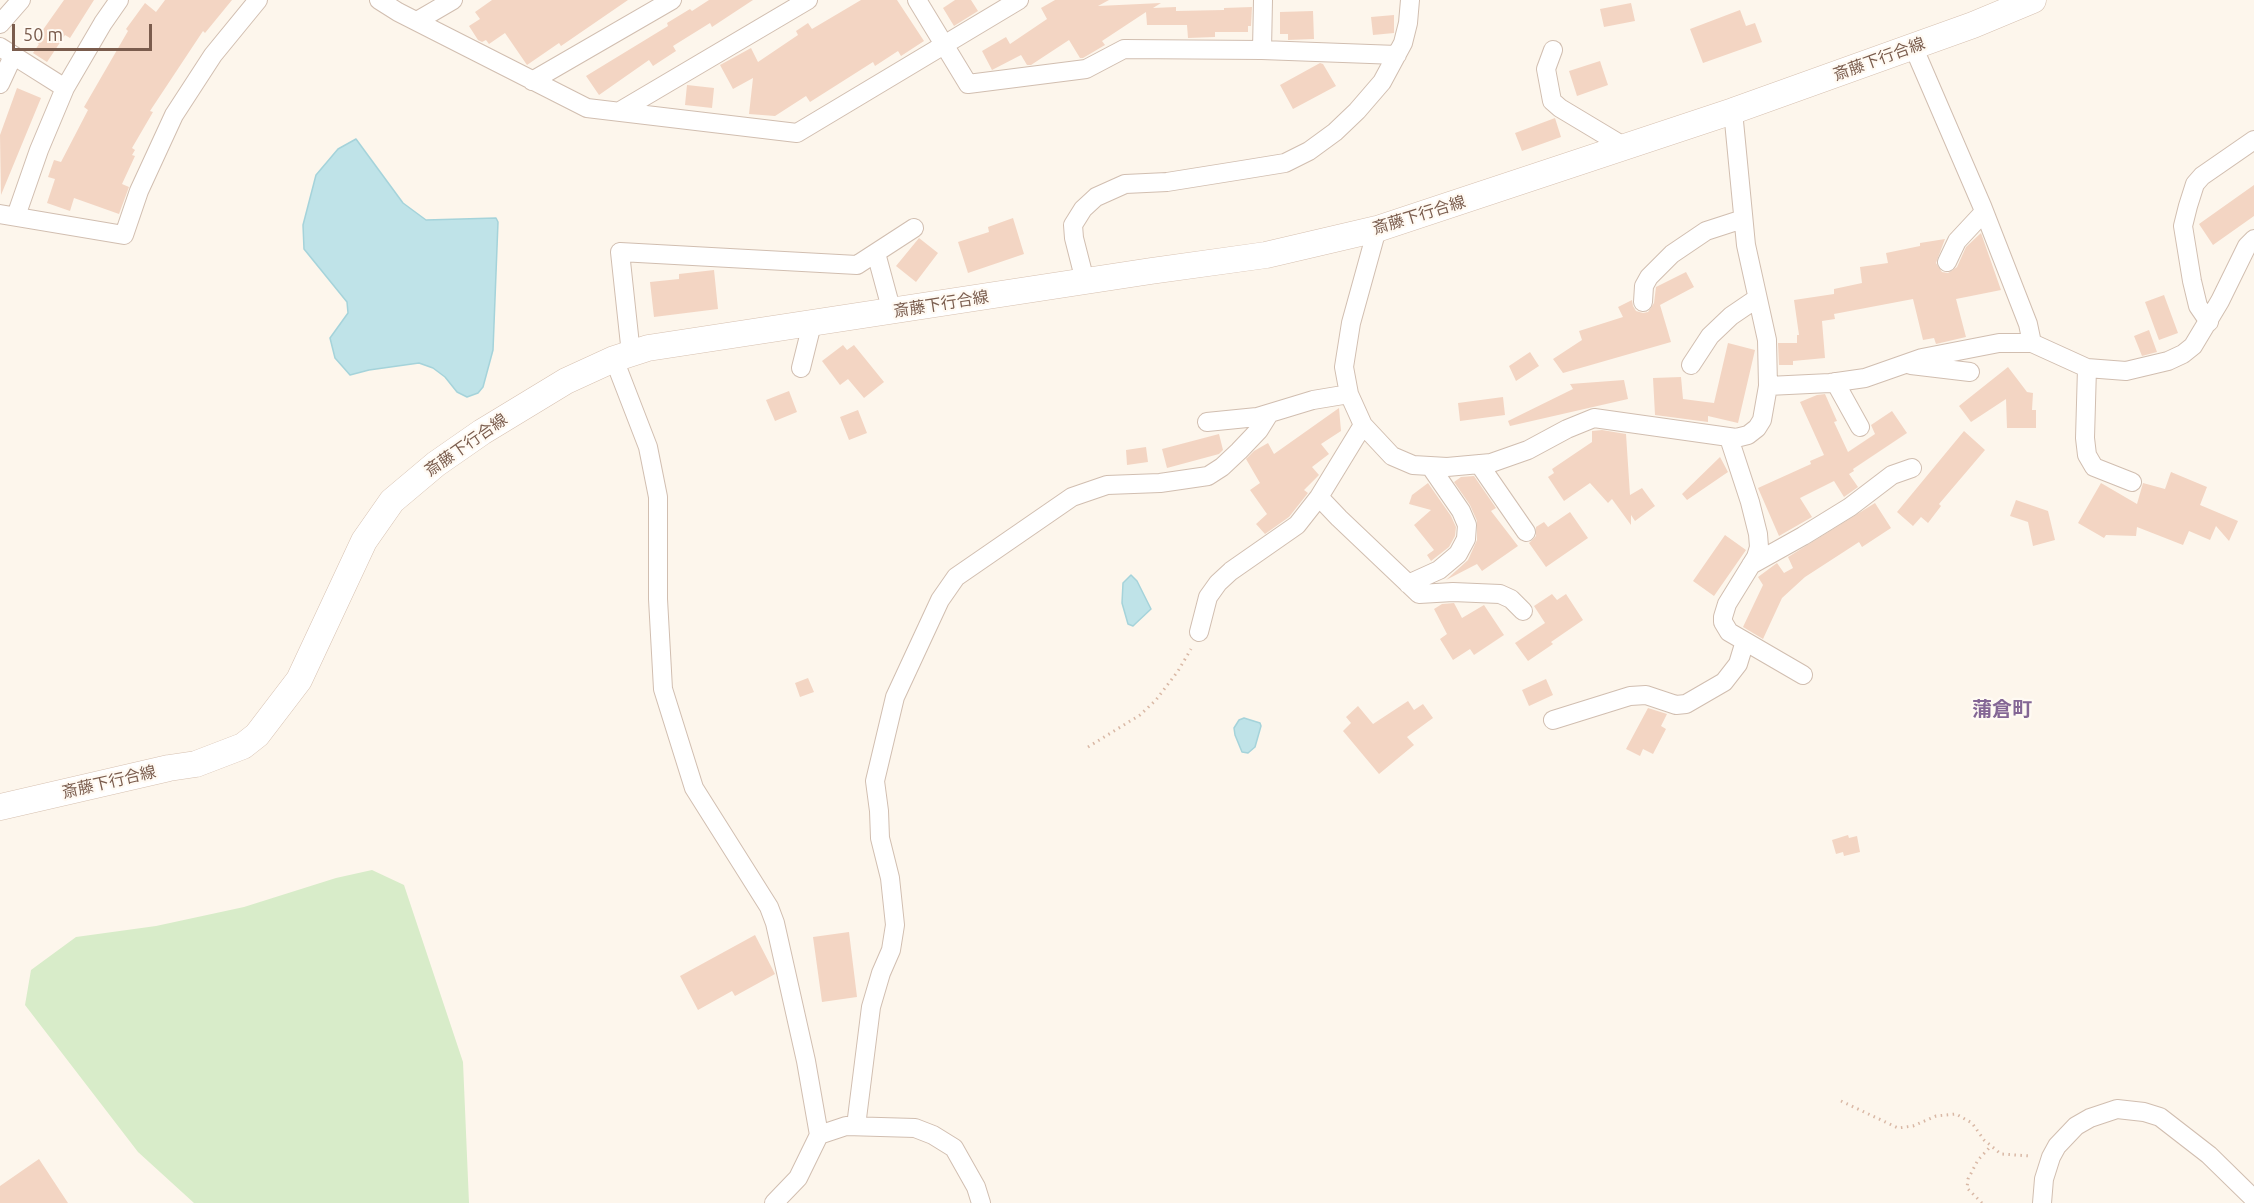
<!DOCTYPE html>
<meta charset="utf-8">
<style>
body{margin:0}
#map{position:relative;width:2254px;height:1203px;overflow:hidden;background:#fdf6ec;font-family:Ubuntu,sans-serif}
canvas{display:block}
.scale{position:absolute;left:12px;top:24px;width:140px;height:27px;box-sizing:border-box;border:3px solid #7a5c4d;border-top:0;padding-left:8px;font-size:18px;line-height:21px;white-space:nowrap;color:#7a5c4d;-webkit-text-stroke:4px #fffaf3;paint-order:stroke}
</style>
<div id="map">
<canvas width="2254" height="1203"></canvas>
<div class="scale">50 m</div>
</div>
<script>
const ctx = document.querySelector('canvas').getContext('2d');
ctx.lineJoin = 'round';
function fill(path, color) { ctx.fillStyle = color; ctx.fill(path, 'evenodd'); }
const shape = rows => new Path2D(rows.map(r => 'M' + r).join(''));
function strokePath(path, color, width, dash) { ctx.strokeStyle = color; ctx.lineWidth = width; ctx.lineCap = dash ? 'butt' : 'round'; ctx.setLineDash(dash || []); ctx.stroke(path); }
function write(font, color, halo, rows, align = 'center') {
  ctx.font = font + ' Ubuntu,"Noto Sans JP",sans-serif'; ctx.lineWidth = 4.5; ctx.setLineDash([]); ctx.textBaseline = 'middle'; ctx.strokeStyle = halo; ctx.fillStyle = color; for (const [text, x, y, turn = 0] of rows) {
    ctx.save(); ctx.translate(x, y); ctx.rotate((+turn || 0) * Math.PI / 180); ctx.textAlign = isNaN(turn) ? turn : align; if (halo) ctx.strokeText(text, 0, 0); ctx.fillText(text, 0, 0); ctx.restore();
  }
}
const green = shape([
 [372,870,404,885,463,1062,469,1203,194,1203,138,1152,25,1005,31,970,76,937,156,926,244,907,336,878]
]);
const water = shape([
 [356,139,403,203,426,220,496,218,498,222,493,350,483,387,478,393,467,397,457,392,445,377,433,368,419,363,369,370,350,375,335,358,330,338,348,313,347,302,304,249,303,225,316,175,338,149,356,139],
 [1131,575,1137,581,1151,609,1133,626,1128,624,1122,603,1123,583,1131,575],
 [1244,718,1260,723,1261,726,1255,747,1248,753,1242,752,1235,735,1234,728,1239,720,1244,718]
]);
const building = shape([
 [64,0,94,0,70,38,65,35,47,62,33,53,39,44,35,41],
 [165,0,232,0,205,33,203,31,150,111,153,112,132,148,135,150,132,155,135,156,122,184,129,187,119,214,74,198,70,211,47,203,55,179,48,177,54,160,61,162,88,110,84,107,128,31,126,29,145,3,156,12],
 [492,0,628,0,561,46,559,43,527,65,505,33,489,44,486,40,482,42,478,40,469,26,480,19,475,12],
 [709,0,753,0,712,27,710,23,673,46,676,51,653,66,649,60,599,95,586,76,668,26,667,23,690,9,692,11],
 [861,0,897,0,924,41,901,56,898,51,875,66,873,62,810,102,806,96,775,116,749,114,753,78,733,89,720,65,751,48,758,62,798,35,796,31,808,23,812,29],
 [955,0,971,0,978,11,954,26,943,8],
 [1055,0,1109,0,1098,6,1161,3,1153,8,1176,7,1176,11,1224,10,1224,8,1252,7,1251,26,1248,26,1248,32,1215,32,1215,37,1188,38,1187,25,1147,25,1146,12,1102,41,1105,45,1083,58,1080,58,1069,40,1031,65,1027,65,1021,55,992,70,982,51,1006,37,1010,44,1047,19,1041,8],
 [1631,3,1635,21,1604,27,1600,9],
 [1740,10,1746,26,1755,23,1762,42,1703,63,1690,29],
 [1313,11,1314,39,1288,40,1288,34,1280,34,1280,12],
 [1394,15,1394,33,1373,35,1371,17],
 [1600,61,1608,85,1577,96,1569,71],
 [1320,63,1323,64,1336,86,1293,109,1280,85],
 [687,85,714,88,712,108,685,105],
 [17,88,41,98,1,195,0,135],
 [1555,118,1561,137,1522,151,1515,133],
 [2254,185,2254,216,2213,245,2199,224],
 [1013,218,1024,254,968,273,958,242,989,232,988,227],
 [1981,233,2001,290,1956,299,1966,337,1936,344,1934,338,1923,340,1913,299,1834,314,1835,319,1822,321,1825,358,1793,361,1793,365,1779,365,1778,343,1797,343,1797,335,1799,335,1794,300,1834,294,1834,289,1862,283,1860,267,1888,263,1886,253,1920,246,1920,243,1945,239,1936,263,1942,272,1948,273,1957,267,1966,247],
 [919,238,938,253,916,282,896,266],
 [714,270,718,309,654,317,650,282,679,279,679,274],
 [1686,272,1694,287,1660,305,1671,342,1563,373,1553,359,1582,340,1579,331,1623,317,1618,307,1632,300,1633,306,1636,311,1643,313,1648,312,1654,303,1656,287],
 [2164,295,2178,333,2159,340,2145,302],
 [2149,330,2157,352,2142,356,2134,336],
 [1728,343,1755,350,1738,423,1708,416,1708,422,1655,415,1653,378,1681,377,1683,399,1714,403],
 [843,345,847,350,854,345,884,382,864,398,848,379,840,385,822,361],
 [1530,352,1539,366,1516,381,1509,366],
 [2008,367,2027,392,2033,393,2032,410,2036,410,2036,428,2007,428,2006,399,1971,422,1959,406],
 [1624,380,1628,399,1510,426,1508,421,1573,389,1570,384],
 [789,391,797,412,775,421,766,400],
 [1825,394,1837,421,1834,422,1848,452,1875,434,1871,425,1892,411,1907,433,1853,469,1854,471,1849,474,1858,487,1844,497,1834,481,1800,498,1812,517,1779,536,1758,488,1811,464,1810,461,1824,455,1800,402,1817,395],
 [1503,397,1505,415,1460,421,1458,403],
 [1339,408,1341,431,1321,444,1329,454,1312,467,1319,475,1304,490,1308,493,1289,517,1265,534,1256,524,1267,514,1250,490,1260,483,1246,459,1254,451,1268,443,1274,454],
 [858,410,867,433,849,440,840,417],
 [1602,430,1626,434,1630,495,1642,488,1655,506,1635,521,1631,515,1631,525,1612,499,1608,503,1590,483,1564,501,1548,477,1554,473,1552,469,1592,442,1592,431],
 [1964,431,1985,450,1939,504,1941,506,1928,523,1921,517,1913,526,1897,512],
 [1219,434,1223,450,1219,454,1167,468,1162,449],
 [1146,447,1148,462,1127,465,1126,450],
 [1720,457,1728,472,1687,500,1682,494],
 [2171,472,2207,487,2200,505,2238,521,2229,541,2216,526,2210,540,2189,531,2183,545,2137,527,2136,536,2106,535,2104,538,2078,523,2101,483,2137,504,2143,483,2165,489],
 [1474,476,1496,508,1491,511,1518,546,1482,571,1477,564,1446,580,1468,560,1477,540,1477,521,1470,505,1454,482,1461,477],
 [1428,483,1451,516,1456,527,1455,536,1449,547,1431,561,1427,555,1434,550,1414,525,1431,510,1409,504,1412,495],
 [2016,500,2048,511,2055,540,2033,546,2028,522,2010,516],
 [1875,503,1891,528,1862,547,1859,542,1805,577,1782,598,1763,639,1743,627,1763,585,1758,577,1777,563,1784,573,1793,568,1788,557],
 [1570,512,1588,538,1546,567,1529,543,1536,536,1536,527,1544,522,1548,527],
 [1725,535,1746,550,1714,596,1693,581],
 [1552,594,1557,600,1566,594,1583,620,1551,642,1553,644,1528,661,1515,643,1545,623,1534,606],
 [1454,603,1462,618,1484,605,1504,635,1474,655,1470,649,1453,660,1440,639,1447,634,1434,609,1442,604],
 [808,678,814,692,800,697,795,683],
 [1546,679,1553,695,1529,706,1522,690],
 [1408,701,1414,710,1423,704,1433,718,1407,737,1414,745,1379,774,1343,731,1351,723,1346,717,1358,706,1373,724],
 [1648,708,1667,714,1661,726,1666,729,1653,754,1643,749,1640,756,1626,749],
 [1848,835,1849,838,1857,836,1860,852,1844,856,1843,852,1836,854,1832,840],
 [849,932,857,997,822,1002,813,937],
 [755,935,775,974,735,996,732,991,698,1010,680,976],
 [39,1159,68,1203,0,1203,0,1186]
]);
const path = shape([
 [1088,747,1140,715,1156,700,1178,671,1191,649],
 [1841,1101,1898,1128,1913,1126,1936,1116,1956,1114,1972,1123,1984,1140,2001,1154,2031,1156],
 [1982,1203,1967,1188,1968,1179,1978,1160,1991,1146]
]);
const minor = shape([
 [379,0,398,12,587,108,797,133,1019,0],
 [917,0,968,84,1086,69,1124,49,1262,50,1263,0],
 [417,21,453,0],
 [0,24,21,0],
 [1913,46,1982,206,2028,324,2032,343],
 [0,47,65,88],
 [1262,50,1397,55],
 [1553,50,1546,69,1552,101,1560,108,1625,147],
 [532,81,672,0],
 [0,84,13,56],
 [620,111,808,0],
 [1733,111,1746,245,1767,340,1768,386,1830,383,1865,378,1922,358,1999,343,2032,343,2087,368,2126,371,2168,361,2183,354,2193,346,2220,301,2247,246,2254,239],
 [0,214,124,235,139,191,174,115,213,55,258,0],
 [16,216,39,150,65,88,103,23,119,0],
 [1377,229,1351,323,1344,367,1349,394,1363,425,1392,456,1413,465,1447,467,1491,463,1528,450,1567,429,1594,418,1736,438,1748,435,1757,428,1762,420,1768,386],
 [876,253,892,312],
 [1947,262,1957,241,1984,212],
 [1085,281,1074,238,1073,225,1083,209,1096,197,1125,184,1167,182,1242,170,1285,163,1309,151,1335,132,1357,111,1382,82,1403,43,1408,23,1410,0],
 [1643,302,1644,286,1649,277,1672,254,1706,231,1743,219],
 [2209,322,2198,306,2192,281,2183,226,2188,206,2195,184,2202,176,2254,140],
 [631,354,620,252,857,265,914,228],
 [614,359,648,447,658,497,658,599,663,689,694,788,769,907,775,923,806,1061,819,1135,798,1178,774,1203],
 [1691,365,1710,336,1731,316,1756,299],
 [1911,365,1970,372],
 [801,368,812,324],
 [2087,368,2085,438,2087,455,2094,467,2132,482],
 [1835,382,1860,427],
 [1207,422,1257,417,1313,400,1349,394],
 [1363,425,1319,497,1339,518,1419,594,1453,592,1500,594,1511,599,1523,611],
 [1729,438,1750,502,1758,534,1759,547,1756,557,1727,604,1723,617,1723,622,1729,632,1803,675],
 [1479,464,1526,532],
 [1751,565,1803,536,1850,507,1892,475,1912,468],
 [1408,584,1439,570,1458,554,1466,539,1467,525,1461,511,1430,466],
 [1199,632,1208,597,1218,583,1231,571,1297,525,1319,497],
 [1553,720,1630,696,1646,695,1676,705,1686,704,1724,682,1738,664,1745,641],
 [856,1126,871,1007,881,973,891,950,895,925,890,878,880,838,879,811,875,781,895,697,940,600,956,577,1072,497,1107,485,1160,483,1208,476,1222,467,1239,451,1259,430,1269,414],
 [819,1135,846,1126,915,1128,933,1135,954,1148,976,1187,981,1203],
 [2042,1203,2044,1179,2051,1157,2057,1146,2076,1126,2090,1118,2117,1109,2144,1112,2160,1117,2209,1155,2254,1199]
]);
const secondary = shape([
 [0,807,169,768,196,764,243,746,257,735,299,680,364,541,392,501,436,464,482,432,566,381,614,359,648,348,1151,271,1266,255,1377,229,1733,111,1973,25,2033,0]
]);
const streetNames = [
 ["斎藤下行合線",1879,59,-20],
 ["斎藤下行合線",1419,215,-17],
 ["斎藤下行合線",941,304,-9],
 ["斎藤下行合線",466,445,-35],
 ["斎藤下行合線",109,782,-13]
];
const quarterNames = [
 ["蒲倉町",2002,709]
];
fill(green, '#d8ecc9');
fill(water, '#bfe3e8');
strokePath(water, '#a5d3da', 1.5);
fill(building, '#f3d5c3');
strokePath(minor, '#d1beb0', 20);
strokePath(secondary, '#d6c0b0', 27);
strokePath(path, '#d9b8a5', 3, [1.5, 4.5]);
strokePath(minor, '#fff', 18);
strokePath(secondary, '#fff', 26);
write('16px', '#7a5c4d', '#fffaf3', streetNames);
write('bold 20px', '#846695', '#fffaf3', quarterNames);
</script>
